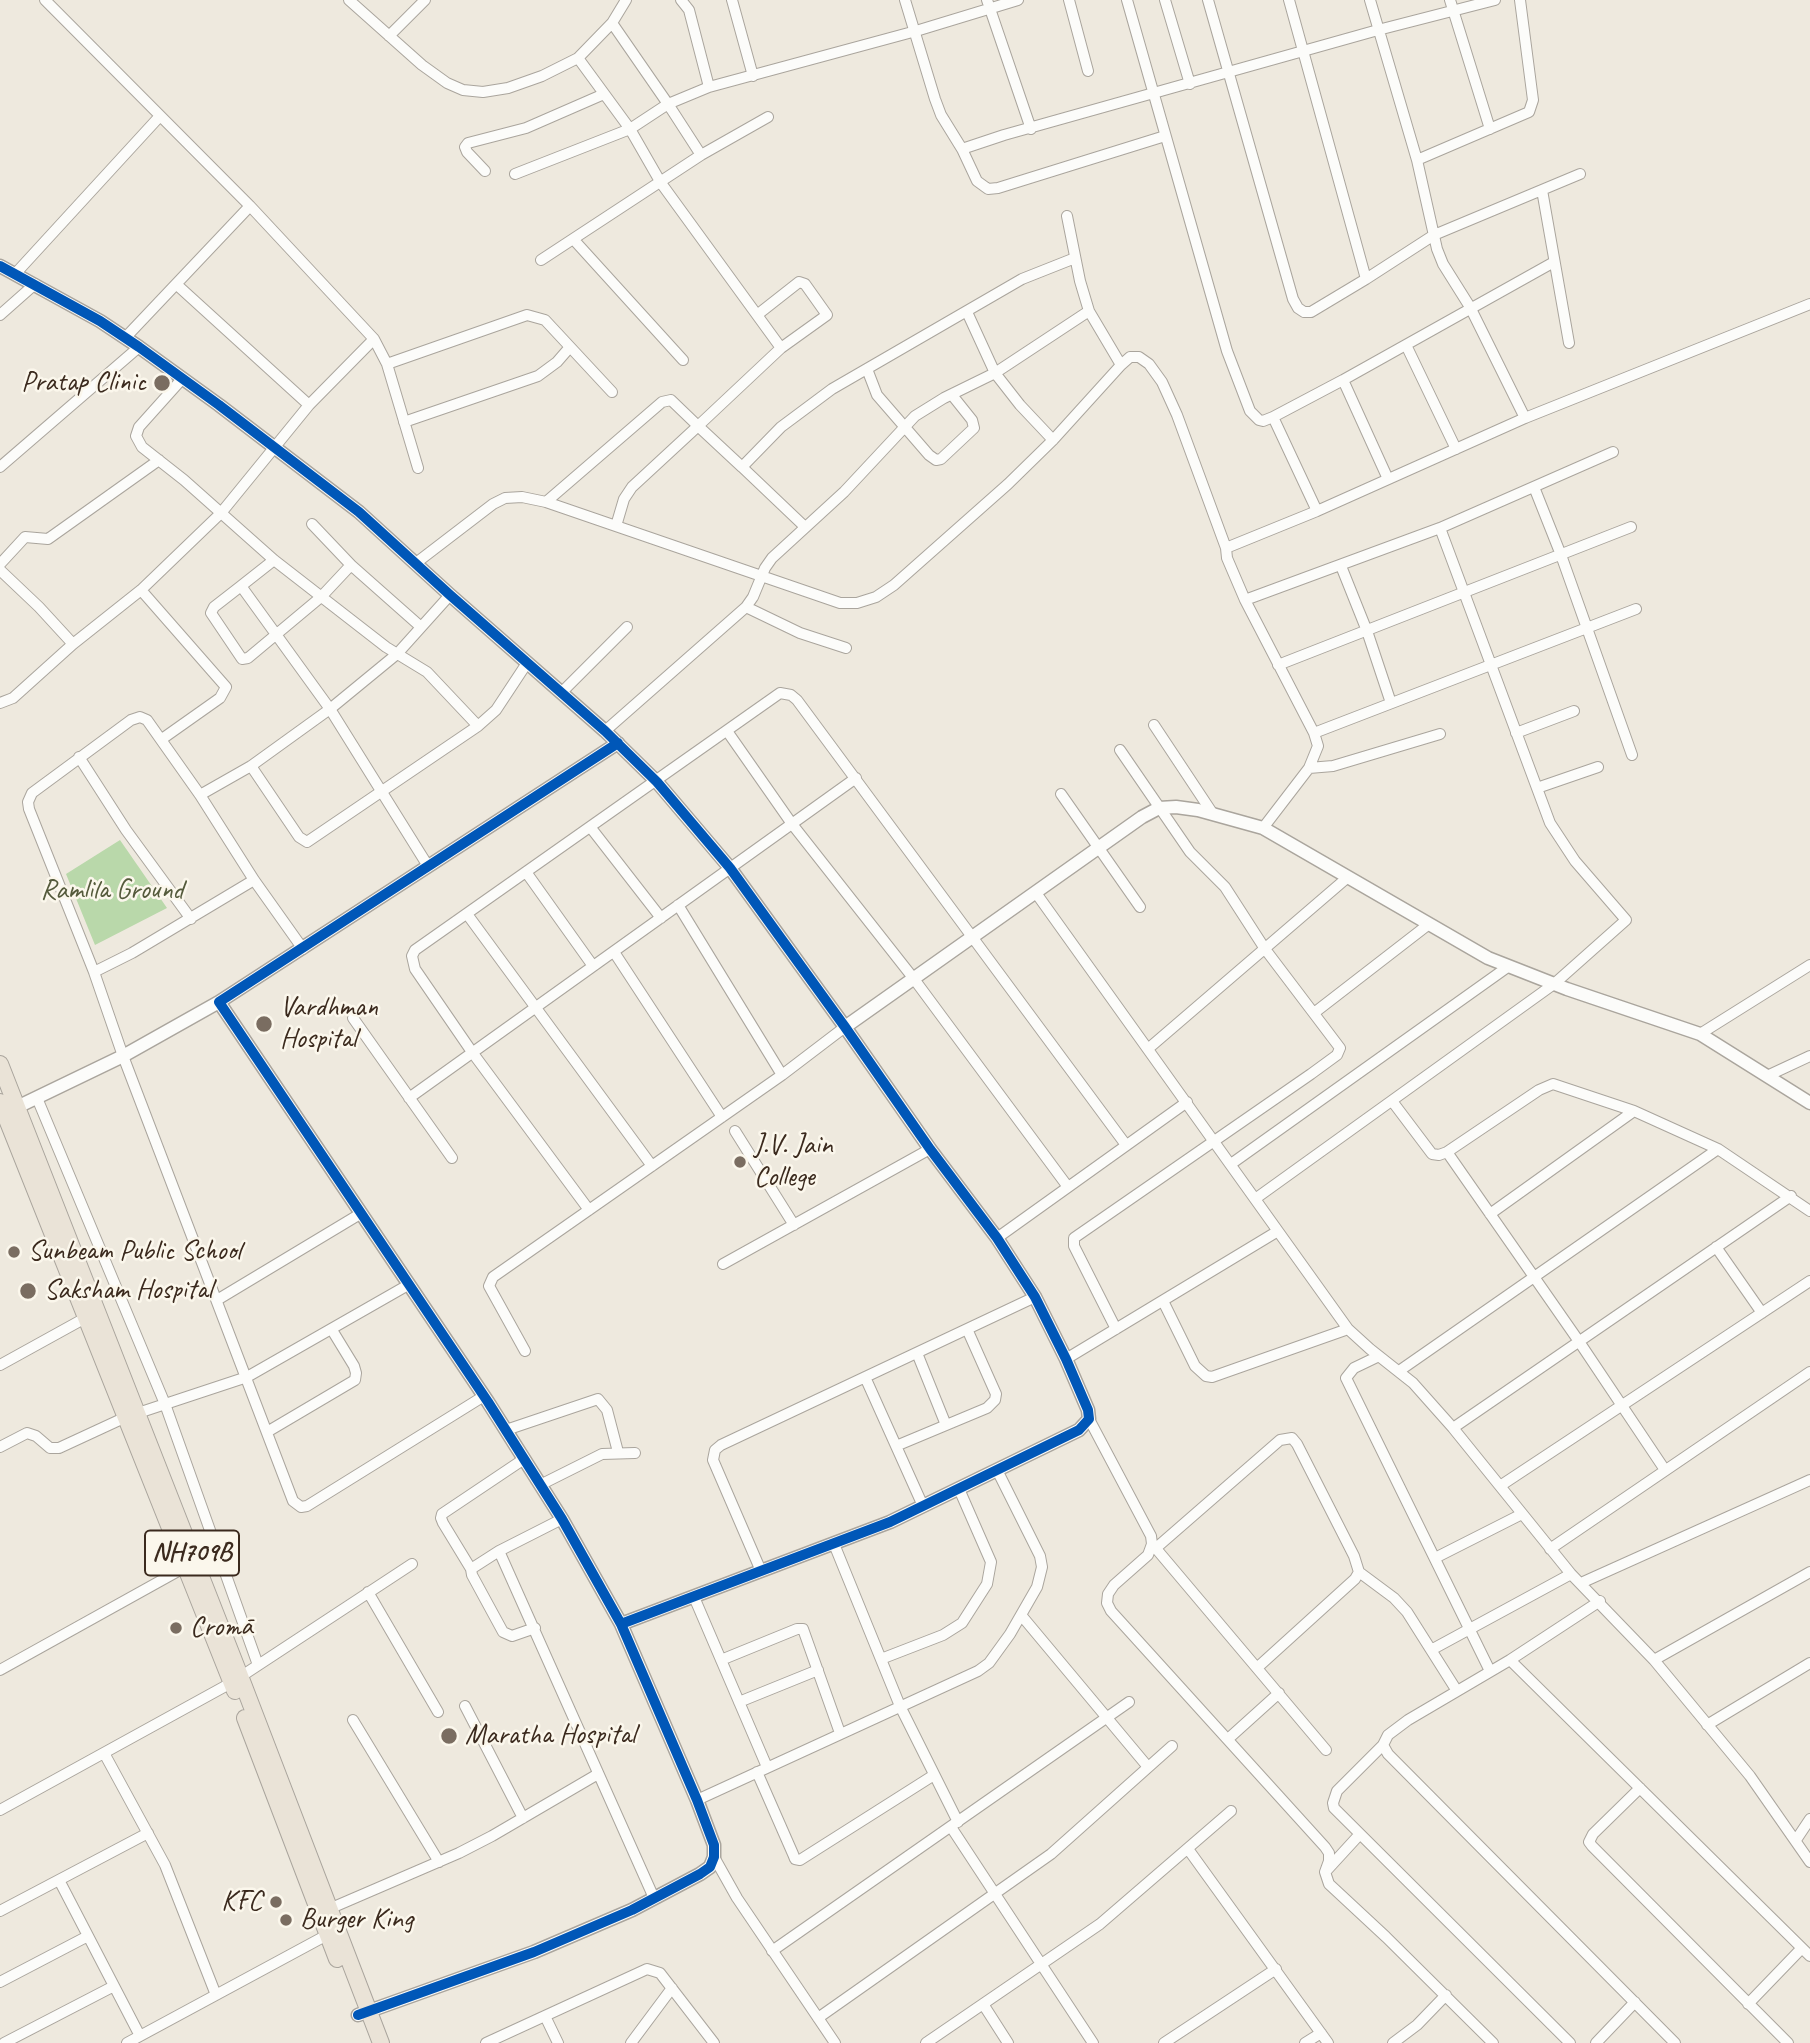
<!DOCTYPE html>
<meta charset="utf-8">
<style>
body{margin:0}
canvas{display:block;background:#eee9de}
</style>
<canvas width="1810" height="2043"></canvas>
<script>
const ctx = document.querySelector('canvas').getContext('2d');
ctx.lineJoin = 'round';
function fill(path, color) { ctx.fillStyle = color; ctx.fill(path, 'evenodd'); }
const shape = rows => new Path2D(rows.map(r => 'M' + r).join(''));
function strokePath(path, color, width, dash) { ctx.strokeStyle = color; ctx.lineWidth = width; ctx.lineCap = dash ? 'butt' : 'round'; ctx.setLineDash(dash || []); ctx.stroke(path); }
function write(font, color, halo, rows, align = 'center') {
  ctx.font = font + ' Caveat,sans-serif'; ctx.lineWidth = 5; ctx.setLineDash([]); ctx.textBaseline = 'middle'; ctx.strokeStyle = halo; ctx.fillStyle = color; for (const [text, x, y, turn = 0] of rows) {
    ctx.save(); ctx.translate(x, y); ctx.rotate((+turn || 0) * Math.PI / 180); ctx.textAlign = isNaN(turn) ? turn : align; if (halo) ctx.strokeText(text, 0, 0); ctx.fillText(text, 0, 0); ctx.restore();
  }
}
const green = shape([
 [120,840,167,908,95,945,66,874]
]);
const minor = shape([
 [349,0,422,65,447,83,463,90,483,92,508,88,542,76,578,58,612,23,626,0],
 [681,0,689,10,709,87],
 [732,0,753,76],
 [905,0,935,99,941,115,962,149,1004,135,1378,30,1495,0],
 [987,0,1031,129],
 [1069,0,1088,71],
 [1127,0,1227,351,1250,411,1259,420,1263,421,1273,417,1343,380,1554,262],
 [1165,0,1190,84],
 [1208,0,1293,299,1298,308,1304,312,1311,312,1366,279,1434,235,1580,174],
 [1289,0,1366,279],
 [1370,0,1417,160,1437,249,1443,264,1470,307,1525,418],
 [1450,0,1490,129],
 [612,23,668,104,709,87,916,31,1018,0],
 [389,36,425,0],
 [578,58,630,129,661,183,781,348],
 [962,149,977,181,988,189,998,188,1165,136],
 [1417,160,1529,112,1533,100,1520,0],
 [485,171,467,152,465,147,468,143,526,128,604,94],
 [515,174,630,129,668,104,701,155],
 [1542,190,1569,343],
 [1067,216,1080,281,1089,311,1121,365],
 [574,240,683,360],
 [541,260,701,155,768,117],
 [16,273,160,116],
 [176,284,309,405],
 [967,312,995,373,1020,405,1053,440],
 [0,315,35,284],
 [125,338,250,206],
 [374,339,387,364,418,468],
 [1406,345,1456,449],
 [387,364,527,315,545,320,612,392],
 [867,369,877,395,929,455,936,460,941,459,974,428,972,420,952,395],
 [182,379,139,427,136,436,142,447,184,480,274,560,386,647,427,672,478,726],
 [1343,380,1388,479],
 [1273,417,1317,511],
 [404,422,538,376,557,362,570,347],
 [0,467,139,347],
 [1534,487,1561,555,1632,755],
 [546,502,662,402,671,400,698,426,781,348,827,315,805,284,799,282,757,315],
 [312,524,351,565],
 [616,526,624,499,632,487,698,426,742,467],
 [804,526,742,467,781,427,832,389,1022,279,1075,258],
 [1226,548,1317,511,1525,418,1810,304],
 [274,560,241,586,330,709,428,866],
 [416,563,493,504,505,498,522,497,546,502,840,603,857,603,876,597,894,585,1008,484,1053,440,1121,365,1130,357,1139,357,1149,364,1162,382,1177,415,1226,548,1227,558,1245,600],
 [0,564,25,537,48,539,159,460],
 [1341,566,1367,631,1391,703],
 [0,570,39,607,73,644],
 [241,586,214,607,211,613,242,659,248,658,321,597,351,565,421,627],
 [141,590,226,687,220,698,162,739],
 [746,607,800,633,846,648],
 [1278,665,1631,527],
 [561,693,627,627],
 [0,703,13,698,73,644,141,590,221,513,309,405,374,339,250,206,45,0],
 [1154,725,1213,814],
 [605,731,746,607,753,597,765,568,772,558,844,492,915,416,944,398,995,373,1089,311],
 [727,731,792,824,914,979,1068,1187],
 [1314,733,1636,609],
 [1516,733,1574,711],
 [79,757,126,830,191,919],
 [251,766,299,837,307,842,478,726,496,710,527,663],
 [1309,768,1333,766,1440,734],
 [1537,788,1598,767],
 [1061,794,1140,907],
 [200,795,251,766,330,709,397,654,450,595],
 [591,828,661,918],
 [1263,828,1309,768,1318,746,1314,733,1245,600,1440,528,1613,452],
 [526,872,593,966],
 [1036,893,1348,1329,1370,1349,1413,1383,1453,1428,1571,1574,1654,1660,1750,1776,1810,1862],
 [678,905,782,1075],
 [467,914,652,1166],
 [303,949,254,880,200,795,147,720,140,717,131,720,32,793,28,802,29,809,94,972,123,1056,293,1501,301,1507,307,1506,484,1396],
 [614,952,722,1117],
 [94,972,132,953,254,880],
 [1314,1013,1429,924],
 [353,1018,452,1158],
 [1700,1034,1810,965],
 [1149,1048,1348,877],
 [1767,1076,1810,1056],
 [37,1098,165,1404,258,1665],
 [409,1098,856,778],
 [1392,1101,1432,1154,1439,1155,1447,1152,1578,1340,1665,1470],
 [735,1131,794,1225],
 [1447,1152,1539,1090,1553,1084,1634,1111,1718,1149,1810,1211],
 [1231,1164,1509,966],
 [1255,1199,1554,984,1626,920,1575,861,1550,823,1440,528],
 [589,1210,472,1052,415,969,412,956,415,950,780,693,791,695,797,700,1126,1145],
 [1490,1214,1634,1111],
 [997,1238,1187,1102],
 [1716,1247,1762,1313],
 [723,1264,930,1149],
 [217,1300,360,1214],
 [1163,1301,1195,1366,1206,1376,1212,1377,1348,1329],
 [1116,1329,1074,1246,1074,1238,1311,1074,1337,1055,1340,1048,1265,949,1225,887,1190,852,1120,750],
 [525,1351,489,1286,493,1277,782,1075,845,1027],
 [917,1353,946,1425],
 [1379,1356,1354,1368,1346,1378,1490,1671],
 [1066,1359,1278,1231],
 [0,1365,87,1317],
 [1399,1371,1718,1149],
 [865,1377,923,1506],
 [1089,1419,1151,1536,1152,1544,1148,1555,1114,1585,1108,1594,1107,1603,1111,1611,1325,1847,1329,1853,1329,1861,1325,1872,1329,1884,1386,1937,1493,2043],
 [1453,1428,1791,1196],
 [506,1430,598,1399,607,1410,618,1452],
 [267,1432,355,1380,356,1373,354,1366,332,1330],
 [896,1446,987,1408,995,1400,996,1394,967,1329],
 [0,1447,27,1433,36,1436,50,1448,59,1448,126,1417,247,1377,408,1285],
 [540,1485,602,1454,635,1453],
 [1500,1486,1810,1281],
 [834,1544,900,1706,958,1822],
 [1153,1545,1326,1750],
 [1156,1548,1280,1440,1292,1438,1297,1444,1354,1556,1359,1572,1355,1579,1258,1667],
 [1550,1549,1810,1372],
 [499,1551,654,1898],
 [1435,1558,1522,1514],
 [471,1569,443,1523,441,1518,442,1514,524,1459],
 [761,1571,713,1460,715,1450,721,1445,1035,1297],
 [1359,1572,1394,1598,1407,1612,1457,1691],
 [1581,1583,1810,1480],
 [368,1592,438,1712],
 [694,1597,767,1767],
 [1600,1601,1510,1660,1408,1720,1388,1735,1383,1745,1388,1754,1675,2043],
 [1021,1615,1148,1767],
 [535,1628,512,1636,503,1632,472,1575,471,1569,499,1551,562,1519],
 [1431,1650,1571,1574],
 [881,1659,943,1635,962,1623,987,1584,991,1562,959,1489],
 [721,1660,797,1629,803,1629,840,1733],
 [1510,1660,1810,1956],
 [1654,1660,1810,1572],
 [0,1670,189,1565],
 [739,1702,818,1670],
 [465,1706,523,1818],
 [353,1720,439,1862],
 [1707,1725,1810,1663],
 [1228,1739,1279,1693],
 [1383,1745,1337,1791,1333,1803,1334,1808,1570,2043],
 [104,1753,165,1865,216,1995],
 [757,1772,793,1854,795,1859,800,1860,934,1775],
 [1640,1788,1593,1834,1589,1842,1592,1846,1788,2043],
 [697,1800,978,1671,989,1663,1010,1634,1037,1587,1042,1567,1040,1556,997,1470],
 [0,1810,231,1683,412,1564],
 [951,1827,1093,2043],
 [1796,1840,1810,1819],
 [1188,1849,1328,2043],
 [714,1857,737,1898,835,2043],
 [1327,1870,1360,1834],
 [59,1880,140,2036],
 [329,1909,459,1853,492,1836,598,1774],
 [0,1911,148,1833],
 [772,1951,1129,1702],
 [0,1982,88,1936],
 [983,2004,1008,2043],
 [1748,2004,1802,1948],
 [545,2016,558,2043],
 [818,2018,1051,1854,1172,1746],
 [4,2043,114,1986],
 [127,2043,327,1935],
 [486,2043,647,1969,660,1973,714,2043],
 [631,2043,672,1988],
 [926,2043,1100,1924,1231,1811],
 [1164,2043,1276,1969],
 [1305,2043,1321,2033],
 [1393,2043,1417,2025,1446,1995],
 [1596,2043,1635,2002]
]);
const tertiary = shape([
 [0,266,100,321,139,347,219,405,359,512,450,595,605,731,657,782,730,868,845,1027,930,1149,997,1238,1035,1297,1066,1359,1088,1410,1089,1419,1079,1430,890,1522,621,1624],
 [845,1027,1142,817,1159,808,1176,807,1198,810,1263,828,1488,958,1567,989,1700,1034,1810,1103],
 [11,1110,123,1056,219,1002],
 [358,2015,534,1952,632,1910,700,1874,710,1867,714,1857,714,1845,697,1800,621,1624,562,1519,488,1402,219,1002,618,743]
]);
const trunk = shape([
 [0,1064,240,1676,381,2043],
 [0,1102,235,1691],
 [245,1718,337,1959]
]);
const cycleway = shape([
 [0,266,100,321,139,347,219,405,359,512,450,595,605,731,657,782,730,868,845,1027,930,1149,997,1238,1035,1297,1066,1359,1088,1410,1089,1419,1079,1430,890,1522,621,1624],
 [358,2015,534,1952,632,1910,700,1874,710,1867,714,1857,714,1845,697,1800,621,1624,562,1519,488,1402,219,1002,618,743]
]);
const markers = [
 [162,383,9,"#7a6d61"],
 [264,1024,9,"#7a6d61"],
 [740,1162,7,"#7a6d61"],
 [14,1252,7,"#7a6d61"],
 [28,1291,9,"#7a6d61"],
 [176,1628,7,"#7a6d61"],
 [449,1736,9,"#7a6d61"],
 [276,1902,7,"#7a6d61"],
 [286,1920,7,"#7a6d61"]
];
const shields = [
 [192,1553,94]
];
const shieldNames = [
 ["NH709B",192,1553]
];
const poiNames = [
 ["Pratap Clinic",146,383,"right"],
 ["Vardhman",280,1008],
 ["Hospital",280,1040],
 ["J.V. Jain",754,1146],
 ["College",754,1178],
 ["Sunbeam Public School",28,1252],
 ["Saksham Hospital",44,1291],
 ["Cromā",190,1628],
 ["Maratha Hospital",465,1736],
 ["KFC",262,1902,"right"],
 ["Burger King",300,1920]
];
const parkNames = [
 ["Ramlila Ground",112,891]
];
fill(green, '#b9d8aa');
strokePath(minor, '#aaa59d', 12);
strokePath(tertiary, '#aaa59d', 15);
strokePath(trunk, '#aaa59d', 18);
strokePath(minor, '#fcfcfa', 10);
strokePath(tertiary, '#fcfcfa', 12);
strokePath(trunk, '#eae3d7', 16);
strokePath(cycleway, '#0057b8', 10);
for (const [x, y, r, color] of markers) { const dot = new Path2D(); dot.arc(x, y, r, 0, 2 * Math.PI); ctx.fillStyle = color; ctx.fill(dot); strokePath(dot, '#fbf7ec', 2.5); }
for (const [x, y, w] of shields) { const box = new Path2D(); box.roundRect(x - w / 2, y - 22.5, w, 45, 5); ctx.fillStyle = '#fbf7ec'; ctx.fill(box); strokePath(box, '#3b2a1e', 2); }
write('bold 26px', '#3b2a1e', null, shieldNames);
write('28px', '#3b2a1e', '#fbf7ec', poiNames, 'left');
write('28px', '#545a3b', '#fbf7ec', parkNames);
</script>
